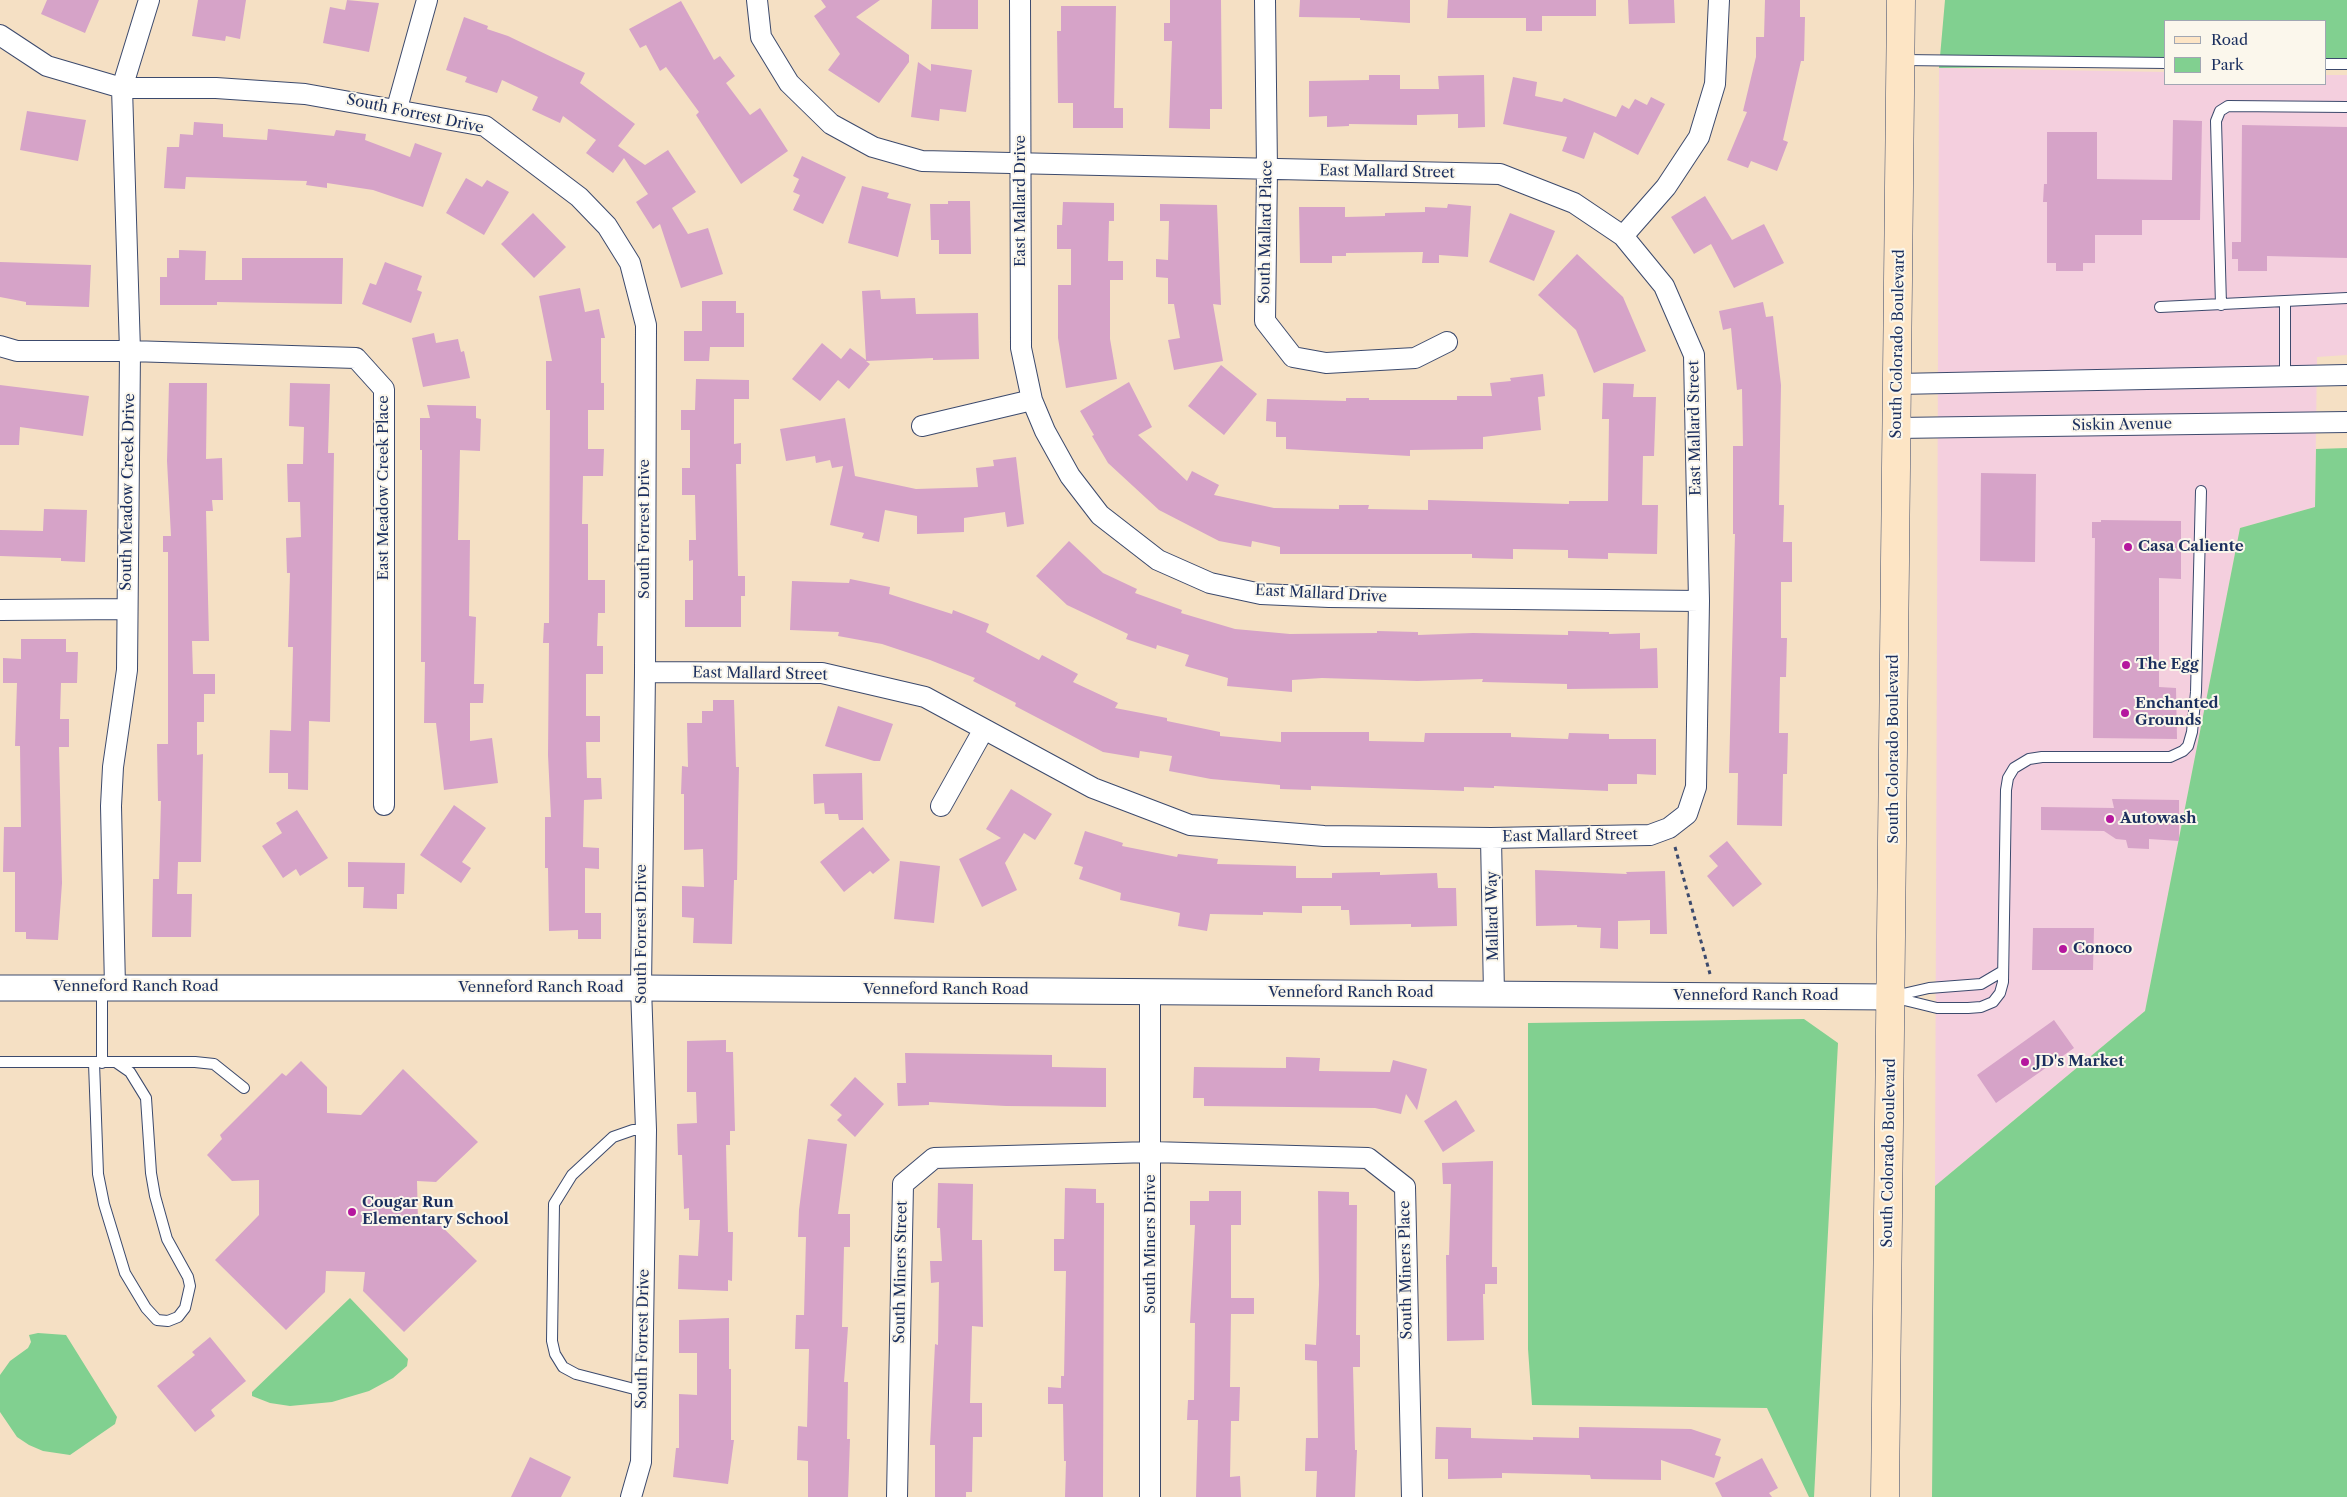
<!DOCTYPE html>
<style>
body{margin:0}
#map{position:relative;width:2347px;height:1497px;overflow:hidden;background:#f5e0c4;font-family:"Libre Caslon Text",serif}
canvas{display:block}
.legend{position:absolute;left:2164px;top:20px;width:162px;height:65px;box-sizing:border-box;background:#fbf7ec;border:1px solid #a1a7b3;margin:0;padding:6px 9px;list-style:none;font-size:15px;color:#1b2f5e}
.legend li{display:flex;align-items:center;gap:10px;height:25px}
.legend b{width:25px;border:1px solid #a1a7b3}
</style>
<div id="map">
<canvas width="2347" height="1497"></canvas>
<ul class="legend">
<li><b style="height:6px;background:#fde5c5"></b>Road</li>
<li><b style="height:14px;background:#81d090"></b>Park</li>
</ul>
</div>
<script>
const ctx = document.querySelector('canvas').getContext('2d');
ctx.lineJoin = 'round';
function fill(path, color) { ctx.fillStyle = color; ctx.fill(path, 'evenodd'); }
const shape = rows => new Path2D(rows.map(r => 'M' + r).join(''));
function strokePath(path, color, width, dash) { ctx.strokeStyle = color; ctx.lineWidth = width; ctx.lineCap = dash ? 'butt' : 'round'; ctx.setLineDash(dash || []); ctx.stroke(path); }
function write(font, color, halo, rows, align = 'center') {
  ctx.font = font + ' "Libre Caslon Text",serif'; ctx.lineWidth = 4; ctx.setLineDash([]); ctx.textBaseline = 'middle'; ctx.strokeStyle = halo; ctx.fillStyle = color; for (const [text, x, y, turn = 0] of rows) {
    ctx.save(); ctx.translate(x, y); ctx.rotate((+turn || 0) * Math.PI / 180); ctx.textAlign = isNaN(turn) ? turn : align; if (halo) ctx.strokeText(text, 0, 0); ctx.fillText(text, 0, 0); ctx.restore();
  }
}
const built = shape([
 [1939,68,2166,72,2166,84,2326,84,2326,75,2347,75,2347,355,2317,357,2315,507,2240,528,2145,1011,1935,1186]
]);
const green = shape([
 [1945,0,2347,0,2347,65,2326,65,2326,21,2166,21,2166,66,1939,68],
 [2347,448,2347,1497,1932,1497,1935,1186,2145,1011,2240,528,2315,507,2316,449],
 [1804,1019,1838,1043,1814,1497,1809,1497,1767,1408,1532,1405,1528,1349,1528,1023],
 [350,1298,408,1359,407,1366,393,1378,369,1391,332,1402,290,1406,270,1403,252,1396,252,1392],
 [38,1333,66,1335,117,1417,115,1424,70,1455,43,1451,29,1445,17,1437,0,1412,0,1375,10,1361,28,1348,31,1342,29,1335]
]);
const building = shape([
 [47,0,99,0,85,33,41,14],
 [198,0,246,0,240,39,226,36,225,41,192,36],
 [347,0,379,3,369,52,323,43,330,7,345,10],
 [821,0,880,0,856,17,909,55,909,62,879,103,828,70,840,54,814,16,826,7],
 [932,0,978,0,978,29,931,29],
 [1170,0,1221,0,1222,109,1210,109,1210,129,1169,128,1172,41,1164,41,1164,23,1170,23],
 [1300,0,1410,0,1410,23,1360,20,1360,18,1299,17],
 [1448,0,1596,0,1596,16,1542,16,1542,31,1526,31,1526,18,1447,18],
 [1628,0,1674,0,1675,23,1629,24],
 [1765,0,1800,0,1800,17,1805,17,1804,61,1801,61,1783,140,1788,142,1777,171,1751,161,1748,168,1727,160,1747,112,1743,111,1756,57,1756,37,1764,37],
 [681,1,714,60,720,56,735,76,726,83,750,115,760,108,788,151,741,184,696,115,699,112,666,67,660,71,646,45,640,48,629,29],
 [1061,6,1116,6,1114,108,1123,108,1123,128,1073,128,1073,103,1058,103,1057,31,1061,31],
 [464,17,488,26,487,29,508,36,585,73,580,83,635,124,618,146,645,165,668,150,696,192,672,208,688,234,708,228,723,274,681,288,660,224,653,229,636,202,648,194,624,158,613,173,586,153,596,140,563,116,560,123,532,110,538,97,502,80,497,93,465,82,467,77,446,70],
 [918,62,931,71,931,64,972,70,966,112,940,109,939,121,911,117],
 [1369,75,1400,75,1400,89,1439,89,1438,76,1484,75,1485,127,1458,128,1458,114,1417,115,1417,125,1349,124,1349,126,1327,127,1327,116,1309,117,1309,81,1369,80],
 [1513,77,1537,82,1535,96,1562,102,1564,98,1616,117,1622,105,1629,109,1635,99,1647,105,1651,97,1665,104,1638,155,1594,132,1584,159,1562,151,1567,137,1503,124],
 [27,111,86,120,78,161,20,150],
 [2173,120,2202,121,2200,220,2142,220,2142,235,2095,235,2095,263,2083,263,2083,271,2056,271,2056,263,2047,263,2047,202,2043,202,2044,184,2047,184,2047,132,2097,132,2097,179,2172,180],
 [194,122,223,124,223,137,267,140,268,129,334,136,336,130,366,134,365,140,410,157,415,143,442,153,423,207,373,190,327,183,327,188,306,185,307,181,186,177,185,189,164,188,167,147,179,147,180,134,193,135],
 [2242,125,2347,127,2347,258,2267,256,2267,271,2238,271,2238,259,2232,259,2232,242,2241,242],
 [802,156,846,177,823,224,793,210,800,195,793,192,799,179,793,176],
 [466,178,482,187,487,180,509,192,484,235,446,213],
 [862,186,889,193,887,198,911,204,898,257,848,243],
 [1705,196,1732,240,1764,224,1784,263,1734,288,1711,244,1694,254,1671,217],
 [948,201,970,201,971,254,939,254,939,240,931,240,930,204,948,204],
 [1063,202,1114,203,1114,221,1109,221,1108,261,1123,261,1123,280,1110,280,1110,339,1117,379,1066,388,1058,338,1058,285,1071,285,1071,249,1057,249,1057,225,1062,225],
 [1160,204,1217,205,1221,305,1213,304,1223,361,1174,370,1168,340,1180,338,1174,304,1168,304,1168,278,1156,277,1156,259,1168,260,1169,221,1160,221],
 [1448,204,1471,206,1468,257,1439,255,1439,263,1422,263,1423,252,1346,253,1346,256,1332,256,1332,263,1300,263,1299,207,1345,207,1345,217,1385,216,1385,213,1425,212,1425,207,1447,208],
 [533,213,566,247,534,278,501,244],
 [1510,213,1555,231,1534,281,1489,262],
 [179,250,206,251,205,280,242,280,242,258,343,258,342,304,217,302,217,305,160,305,160,277,167,277,167,258,179,258],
 [1577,254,1623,297,1646,351,1594,373,1576,330,1538,295],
 [0,262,91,265,89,307,26,305,26,302,0,297],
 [385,262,422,276,417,290,422,292,411,323,362,304,370,283,376,285],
 [580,288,585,312,599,309,605,338,601,338,601,383,604,383,604,410,588,410,588,449,604,449,603,476,583,476,582,524,588,524,588,580,605,580,605,613,598,613,597,646,603,646,603,674,586,674,586,716,600,716,600,742,586,742,587,778,601,778,602,799,584,800,583,847,599,848,599,869,585,868,585,913,601,913,601,939,578,939,578,930,549,931,548,868,545,868,545,817,551,817,548,755,549,643,543,643,544,623,549,623,550,410,546,410,546,361,552,361,539,296],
 [880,290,881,299,915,298,916,314,978,313,979,359,933,360,933,358,866,361,870,364,849,389,838,380,820,401,792,379,822,343,841,359,850,348,866,360,862,291],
 [702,301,736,301,736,313,744,313,744,347,710,347,709,361,684,361,684,331,702,331],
 [1763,302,1766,317,1773,316,1781,385,1779,505,1784,505,1783,542,1792,542,1792,582,1781,582,1781,638,1787,638,1786,677,1780,677,1779,733,1788,733,1787,774,1783,774,1782,826,1737,825,1738,773,1729,773,1735,534,1733,534,1733,446,1743,446,1742,389,1737,390,1731,328,1723,330,1719,311],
 [434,333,436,343,458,339,461,352,464,351,470,378,423,387,412,338],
 [1221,365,1257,394,1224,435,1188,406],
 [1543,374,1545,396,1538,397,1541,430,1483,437,1483,449,1410,450,1410,456,1286,449,1286,437,1276,437,1276,422,1266,421,1267,399,1346,401,1346,398,1369,398,1369,400,1457,400,1457,396,1492,396,1490,383,1511,381,1510,378],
 [696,379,749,380,749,399,734,399,734,444,741,443,741,464,736,464,738,576,745,576,745,596,741,596,741,627,685,627,685,600,693,600,693,560,689,561,689,540,696,540,695,495,682,495,682,468,690,468,690,430,681,430,681,410,695,410],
 [1129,382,1152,427,1138,435,1187,481,1192,471,1219,485,1214,495,1274,508,1339,509,1339,505,1369,505,1368,509,1428,510,1428,500,1569,504,1569,501,1608,501,1609,419,1602,419,1603,383,1634,384,1633,397,1656,397,1654,456,1643,456,1642,505,1658,505,1657,554,1608,553,1608,559,1568,558,1568,550,1513,549,1513,559,1472,558,1472,554,1280,554,1280,547,1252,541,1251,547,1219,541,1159,510,1108,463,1092,436,1094,435,1080,411],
 [169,383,207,383,206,459,222,458,223,500,212,500,213,511,206,511,209,641,192,641,193,674,215,674,215,694,204,694,204,722,197,722,197,755,203,754,201,862,178,862,177,894,192,894,191,937,152,937,153,879,159,879,161,801,158,801,157,744,168,744,168,552,163,552,163,536,171,536,167,461],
 [290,383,330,384,328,453,334,453,330,722,309,721,308,790,288,789,288,773,269,773,270,730,291,731,293,647,288,647,290,573,287,573,286,538,301,537,300,502,288,502,287,464,303,464,304,427,289,426],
 [0,385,89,396,83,436,20,427,19,445,0,445],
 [427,405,476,406,476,418,481,419,480,451,460,450,458,540,470,540,469,616,476,617,474,684,484,684,483,703,470,703,470,741,492,738,498,783,444,790,436,723,424,723,425,662,421,662,422,450,420,450,420,418,430,418],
 [845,418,855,476,916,489,978,487,976,468,994,466,993,460,1016,457,1024,524,1007,527,1005,512,964,518,964,532,917,534,917,516,885,510,879,542,862,538,864,533,830,525,843,466,832,468,830,460,816,463,815,456,786,461,780,429],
 [1981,473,2036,474,2035,562,1980,561],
 [44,509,87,510,85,562,61,561,61,558,0,556,0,530,43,531],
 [2101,520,2181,521,2181,579,2159,578,2159,687,2176,688,2177,739,2093,738,2095,538,2092,538,2092,522,2101,522],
 [1069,541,1103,573,1137,589,1135,593,1182,610,1181,613,1235,629,1290,634,1377,633,1377,631,1418,632,1418,635,1473,633,1568,635,1568,631,1609,632,1609,634,1640,633,1640,649,1657,648,1658,688,1567,689,1567,684,1482,682,1483,679,1417,681,1322,678,1292,680,1292,692,1227,686,1228,678,1185,666,1189,655,1157,645,1156,649,1126,639,1128,634,1067,605,1036,576],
 [850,579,890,587,889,594,952,614,953,610,989,624,986,632,1039,660,1042,655,1078,674,1073,682,1118,703,1115,708,1167,718,1167,721,1220,732,1220,736,1281,742,1281,732,1369,732,1369,741,1424,742,1425,733,1511,733,1511,737,1568,739,1569,733,1609,734,1609,739,1656,739,1656,775,1637,774,1637,784,1608,784,1608,791,1494,786,1494,788,1464,787,1464,791,1311,786,1311,790,1280,789,1280,785,1211,779,1169,771,1172,756,1140,751,1139,758,1103,752,1015,706,1016,703,973,681,975,678,930,660,882,644,838,636,839,632,790,630,792,581,849,583],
 [21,639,66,639,66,652,78,652,77,683,61,683,60,719,69,719,69,747,59,747,62,883,58,940,26,939,26,932,15,932,15,872,3,872,4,827,21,827,20,746,15,746,17,683,3,683,3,658,21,659],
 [713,700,734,700,736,767,739,767,738,817,737,880,734,880,732,944,693,943,694,918,682,917,682,886,704,887,703,849,684,850,684,794,681,794,682,766,688,767,687,723,702,723,702,711,713,711],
 [838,706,893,724,880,761,874,761,825,746],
 [862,773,863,820,839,820,838,814,825,814,824,803,814,804,813,774],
 [1011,789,1052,814,1035,840,1024,833,1005,863,1017,890,982,907,959,859,1001,838,986,829],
 [2112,799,2179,800,2179,841,2149,839,2149,849,2128,848,2126,840,2116,839,2104,831,2041,830,2041,807,2114,808],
 [454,805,486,828,462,862,471,868,461,883,420,855],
 [297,810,328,858,300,876,296,869,283,878,262,846,282,833,276,823],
 [863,827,890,860,873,874,870,871,844,892,820,862],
 [1085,831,1123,843,1122,846,1177,857,1178,854,1218,859,1217,864,1296,866,1296,878,1332,878,1332,873,1380,872,1380,875,1437,873,1438,888,1456,888,1457,926,1411,927,1411,924,1350,925,1349,910,1341,910,1341,906,1302,906,1302,913,1263,912,1263,915,1210,914,1207,931,1178,926,1180,913,1120,900,1121,893,1079,879,1083,867,1074,864],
 [1727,841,1762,884,1733,907,1707,876,1718,866,1709,856],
 [900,861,940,866,934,923,894,919],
 [348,862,405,863,404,894,397,894,397,909,363,908,364,887,348,887],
 [1535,870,1627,874,1626,872,1665,871,1667,934,1650,934,1650,920,1618,921,1618,949,1600,948,1601,928,1577,927,1577,925,1536,926],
 [2033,928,2094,928,2093,970,2032,970],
 [2054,1020,2074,1048,1996,1103,1977,1075],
 [726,1040,726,1052,733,1052,735,1131,730,1131,730,1145,726,1145,728,1232,733,1232,732,1281,728,1280,728,1291,678,1289,679,1255,698,1256,700,1220,689,1220,689,1208,684,1209,682,1155,678,1155,677,1124,697,1123,696,1092,687,1092,687,1041],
 [905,1053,1052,1055,1052,1067,1106,1068,1106,1107,1006,1106,929,1102,929,1105,898,1106,897,1083,906,1083],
 [1286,1057,1320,1058,1319,1071,1390,1072,1393,1060,1427,1069,1417,1110,1406,1094,1401,1114,1375,1108,1204,1106,1204,1098,1193,1098,1194,1067,1286,1068],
 [301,1061,327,1087,327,1113,361,1115,403,1069,478,1142,436,1182,417,1181,418,1221,435,1220,477,1261,404,1332,363,1291,365,1272,326,1271,325,1292,286,1330,215,1260,259,1215,259,1180,232,1181,207,1155,222,1139,220,1135,282,1073,286,1076],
 [855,1077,884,1104,855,1137,837,1120,842,1115,830,1105],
 [1456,1100,1475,1131,1443,1152,1424,1121],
 [808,1139,847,1144,838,1214,850,1214,850,1247,844,1247,842,1327,848,1327,844,1382,848,1382,847,1439,850,1439,848,1497,808,1497,808,1461,797,1460,798,1426,807,1427,809,1349,795,1349,796,1315,804,1315,806,1237,798,1237,799,1210],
 [1493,1161,1492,1267,1497,1267,1497,1284,1485,1284,1485,1294,1483,1294,1484,1340,1447,1341,1446,1255,1449,1255,1451,1184,1443,1184,1442,1163],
 [938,1183,973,1184,972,1240,982,1240,983,1327,972,1326,970,1403,982,1403,982,1437,973,1437,972,1492,966,1492,966,1497,935,1497,935,1445,930,1445,935,1344,938,1345,939,1282,931,1283,930,1261,942,1261,940,1228,937,1228],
 [1065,1188,1096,1189,1096,1203,1104,1203,1103,1497,1065,1497,1066,1461,1064,1461,1063,1404,1048,1404,1048,1387,1061,1388,1061,1376,1064,1376,1066,1271,1054,1271,1054,1239,1064,1239],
 [1209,1191,1241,1191,1241,1225,1231,1225,1231,1298,1254,1298,1254,1314,1231,1314,1230,1387,1240,1387,1239,1421,1231,1421,1230,1477,1240,1476,1241,1497,1196,1497,1198,1420,1187,1420,1188,1400,1194,1400,1195,1323,1190,1323,1195,1225,1190,1225,1190,1201,1209,1201],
 [1318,1191,1349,1192,1349,1205,1357,1205,1356,1335,1360,1335,1360,1367,1353,1367,1355,1450,1357,1450,1355,1497,1316,1497,1317,1471,1305,1471,1306,1438,1318,1438,1317,1361,1305,1360,1305,1344,1316,1345,1319,1285],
 [729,1318,729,1369,731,1369,731,1440,734,1440,728,1484,673,1477,676,1448,679,1448,679,1394,697,1395,697,1353,679,1353,679,1320],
 [210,1337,246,1381,211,1410,215,1416,195,1432,157,1386,195,1355,192,1352],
 [1436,1427,1471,1428,1471,1438,1533,1440,1533,1437,1579,1438,1579,1427,1691,1429,1721,1439,1715,1455,1721,1457,1714,1478,1661,1460,1661,1480,1591,1479,1590,1475,1502,1473,1502,1478,1448,1479,1448,1459,1435,1459],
 [530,1457,571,1477,561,1497,511,1497],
 [1762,1458,1778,1488,1769,1493,1772,1497,1722,1497,1715,1483]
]);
const path = shape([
 [1675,847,1710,974]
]);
const service = shape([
 [1902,60,2166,63],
 [2326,64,2347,64],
 [2221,305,2216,121,2220,111,2228,106,2347,107],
 [2160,307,2347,298],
 [2285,376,2285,301],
 [102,987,102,1063],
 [1894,996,1929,988,1981,984,2003,971],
 [1892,997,1937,1008,1968,1008,1981,1007,1993,1002,2000,993,2003,982,2006,790,2008,778,2014,768,2029,759,2042,757,2170,757,2183,751,2188,746,2192,732,2196,692,2201,491],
 [0,1062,195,1062,214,1064,244,1088],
 [94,1063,98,1174,104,1204,125,1273,146,1308,157,1320,168,1321,178,1317,185,1308,190,1286,188,1277,167,1239,155,1196,151,1173,146,1098,130,1072,117,1063],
 [642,1391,576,1374,563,1367,555,1354,552,1341,554,1204,572,1175,613,1137,633,1130,646,1130]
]);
const minor = shape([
 [1020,0,1021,348,1032,400,1045,431,1070,476,1100,515,1158,560,1210,583,1261,594,1329,597,1699,601],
 [1265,0,1267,169,1265,321,1293,357,1326,363,1415,358,1447,342],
 [0,35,47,66,122,88,216,88,305,94,485,126,579,197,607,226,630,263,646,325,645,672,641,988,646,1130,641,1462,631,1497],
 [397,108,427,0],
 [1623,236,1666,187,1699,137,1715,84,1719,0],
 [0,346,17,351,130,351,356,358,384,389,384,805],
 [1897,384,2347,375],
 [922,426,1032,400],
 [1896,428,2347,422],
 [0,610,127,609],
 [645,672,822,673,925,697,1093,788,1190,825,1324,836,1491,838,1650,835,1669,828,1687,814,1696,787,1699,601,1694,355,1664,286,1623,236,1574,203,1500,174,922,161,873,147,831,124,789,83,761,37,757,0],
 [941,806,984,729],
 [1491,838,1494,994],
 [115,987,111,806,113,767,127,670,130,351,122,88,149,0],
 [1150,992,1150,1497],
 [897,1497,903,1184,934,1158,1151,1152,1368,1158,1405,1187,1412,1497]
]);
const tertiary = shape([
 [0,988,641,988,1892,997]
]);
const secondary = shape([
 [1885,1497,1901,0]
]);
const markers = [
 [2128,547,5,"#b5179e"],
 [2126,665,5,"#b5179e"],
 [2125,713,5,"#b5179e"],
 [2110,819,5,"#b5179e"],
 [2063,949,5,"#b5179e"],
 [2025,1062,5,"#b5179e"],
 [352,1212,5,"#b5179e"]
];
const streetNames = [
 ["South Forrest Drive",415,114,12],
 ["East Mallard Street",1387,172,1],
 ["East Mallard Drive",1021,201,-90],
 ["South Mallard Place",1266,232,-89],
 ["South Colorado Boulevard",1898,344,-89],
 ["Siskin Avenue",2122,425,-1],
 ["East Mallard Street",1695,428,-91],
 ["East Meadow Creek Place",384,488,-90],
 ["South Meadow Creek Drive",128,492,-89],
 ["South Forrest Drive",645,529,-90],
 ["East Mallard Drive",1321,594,3],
 ["East Mallard Street",760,674,1],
 ["South Colorado Boulevard",1894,749,-90],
 ["East Mallard Street",1570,836,-1],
 ["Mallard Way",1493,916,-91],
 ["South Forrest Drive",642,934,-90],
 ["Venneford Ranch Road",136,987],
 ["Venneford Ranch Road",541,988],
 ["Venneford Ranch Road",946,990],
 ["Venneford Ranch Road",1351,993],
 ["Venneford Ranch Road",1756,996],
 ["South Colorado Boulevard",1889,1153,-89],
 ["South Miners Drive",1151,1244,-90],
 ["South Miners Place",1406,1270,-91],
 ["South Miners Street",901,1272,-89],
 ["South Forrest Drive",643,1339,-89]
];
const poiNames = [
 ["Casa Caliente",2138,547],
 ["The Egg",2136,665],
 ["Enchanted",2135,704],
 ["Grounds",2135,721],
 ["Autowash",2120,819],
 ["Conoco",2073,949],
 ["JD's Market",2035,1062],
 ["Cougar Run",362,1203],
 ["Elementary School",362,1220]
];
fill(built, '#f4cfde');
fill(green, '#81d090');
fill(building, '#d6a3c8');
strokePath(service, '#3c4a6d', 12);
strokePath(minor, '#3c4a6d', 22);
strokePath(tertiary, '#3c4a6d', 27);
strokePath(secondary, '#3c4a6d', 29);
strokePath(path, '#3c4a6d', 3, [4, 4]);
strokePath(service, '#fff', 10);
strokePath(minor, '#fff', 20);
strokePath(tertiary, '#fff', 25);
strokePath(secondary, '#fde5c5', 28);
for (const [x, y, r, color] of markers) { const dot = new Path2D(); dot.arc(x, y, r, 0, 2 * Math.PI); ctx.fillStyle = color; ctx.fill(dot); strokePath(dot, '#fbf7ec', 2); }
write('15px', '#1b2f5e', '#fbf7ec', streetNames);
write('bold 15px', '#1b2f5e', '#fbf7ec', poiNames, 'left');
</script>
